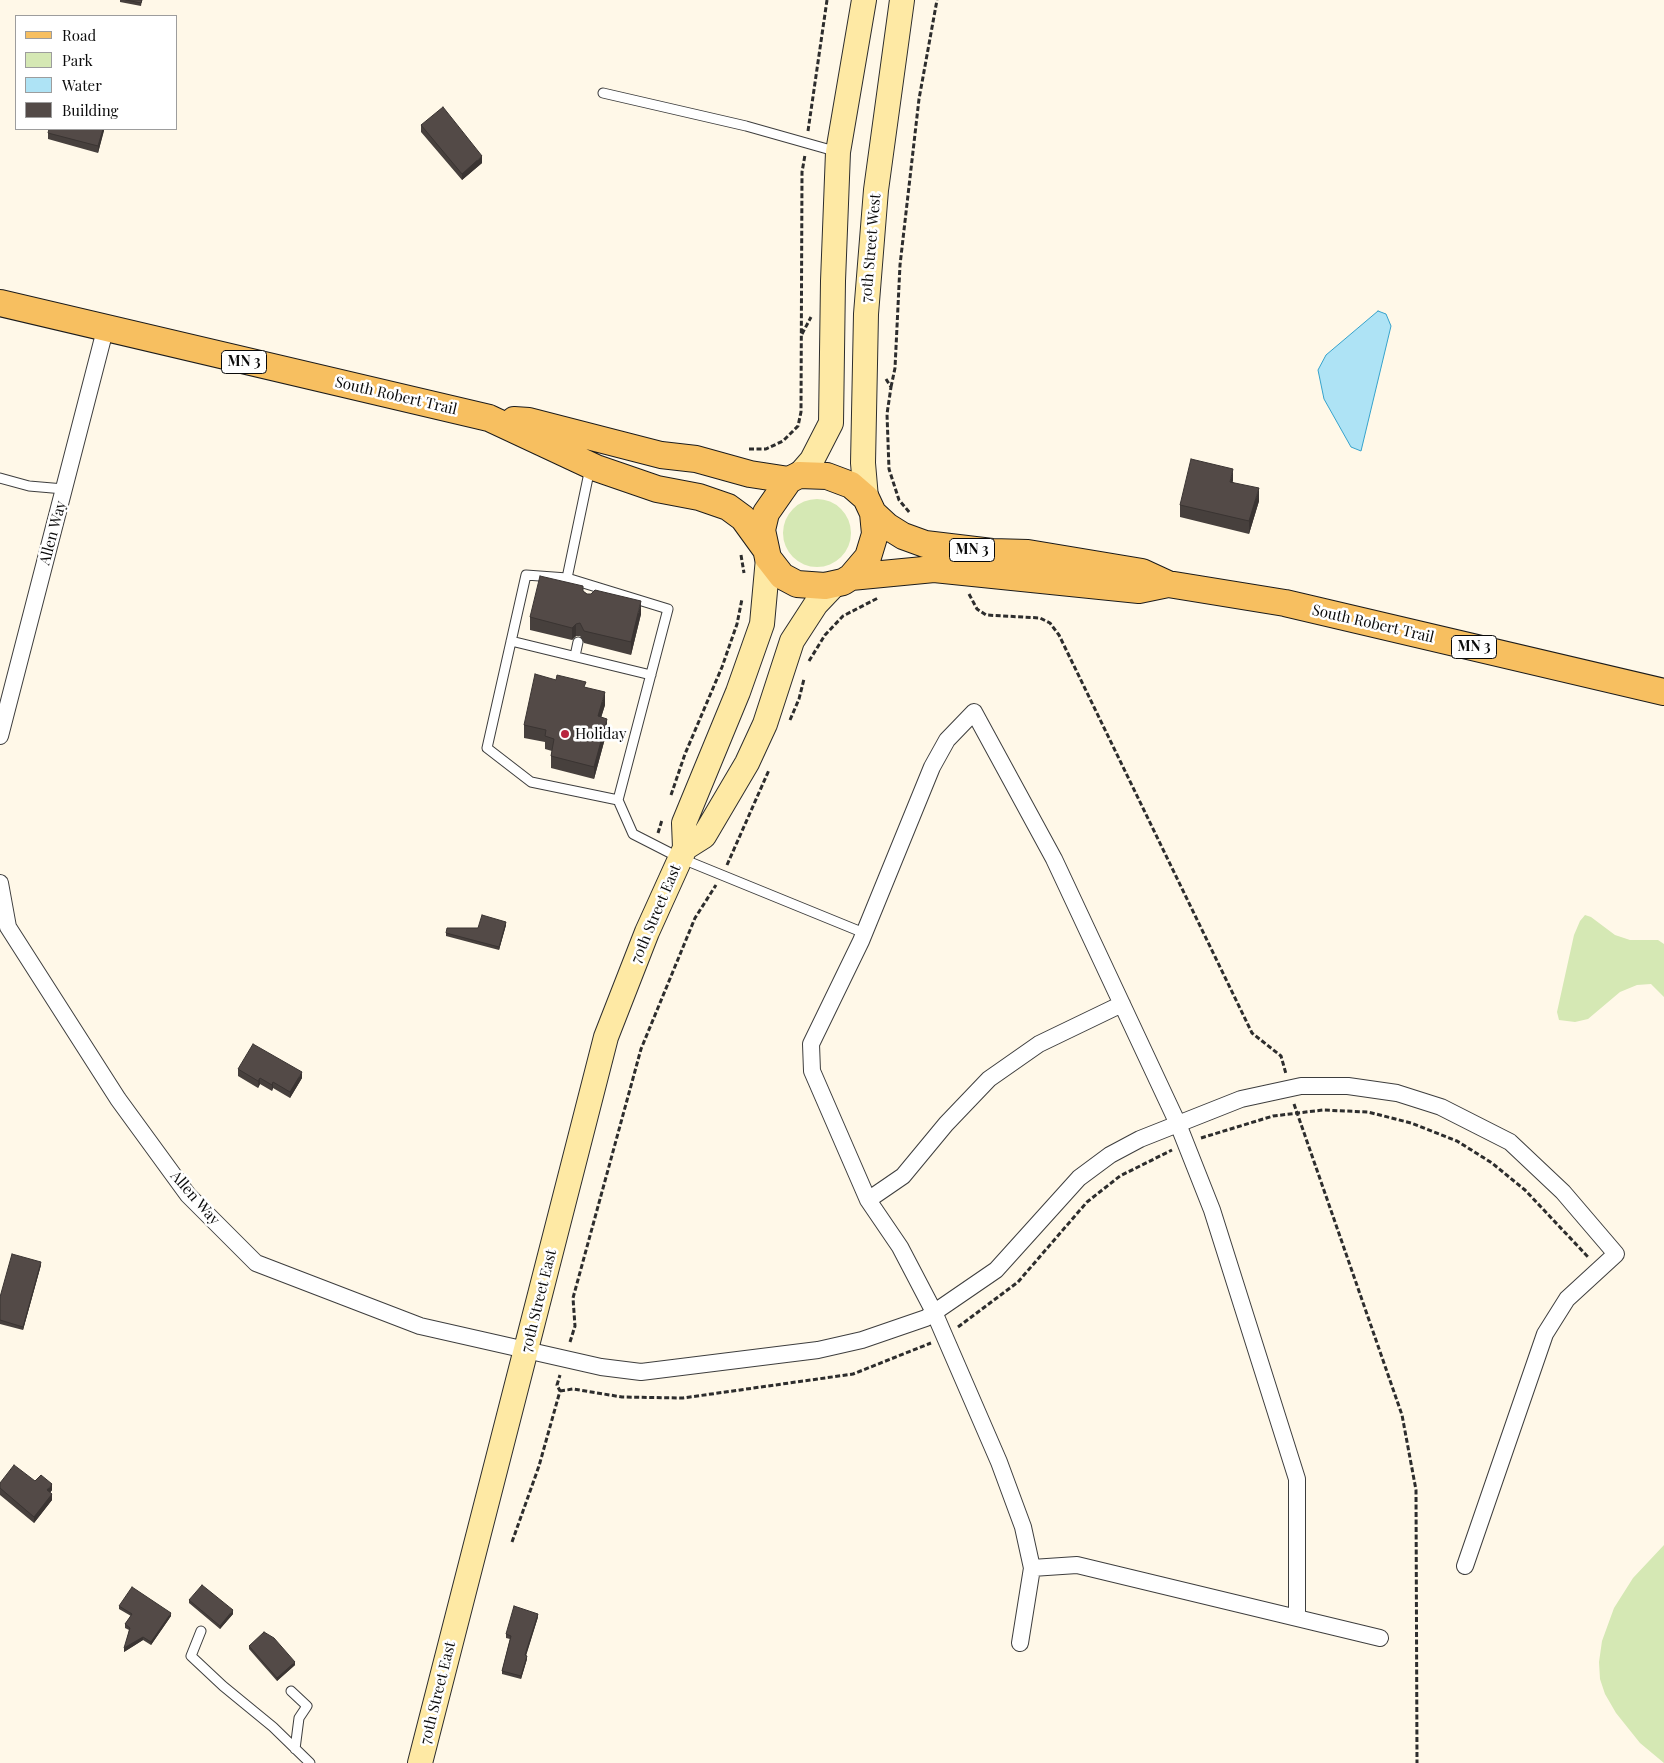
<!DOCTYPE html>
<style>
body{margin:0}
#map{position:relative;width:1664px;height:1763px;overflow:hidden;background:#fff8e8;font-family:"Playfair Display",serif}
canvas{display:block}
.legend{position:absolute;left:15px;top:15px;width:162px;height:115px;box-sizing:border-box;background:#fff;border:1px solid #9d9d9d;margin:0;padding:6px 9px;list-style:none;font-size:15px;color:#0b0b0b}
.legend li{display:flex;align-items:center;gap:10px;height:25px}
.legend b{width:25px;border:1px solid #9d9d9d}
</style>
<div id="map">
<canvas width="1664" height="1763"></canvas>
<ul class="legend">
<li><b style="height:6px;background:#f7bf60"></b>Road</li>
<li><b style="height:14px;background:#d5e8b4"></b>Park</li>
<li><b style="height:14px;background:#aee3f5"></b>Water</li>
<li><b style="height:14px;background:#534a47"></b>Building</li>
</ul>
</div>
<script>
const ctx = document.querySelector('canvas').getContext('2d');
ctx.lineJoin = 'round';
function fill(path, color) { ctx.fillStyle = color; ctx.fill(path, 'evenodd'); }
const shape = rows => new Path2D(rows.map(r => 'M' + r).join(''));
function strokePath(path, color, width, dash) { ctx.strokeStyle = color; ctx.lineWidth = width; ctx.lineCap = dash ? 'butt' : 'round'; ctx.setLineDash(dash || []); ctx.stroke(path); }
function write(font, color, halo, rows, align = 'center') {
  ctx.font = font + ' "Playfair Display",serif'; ctx.lineWidth = 5; ctx.setLineDash([]); ctx.textBaseline = 'middle'; ctx.strokeStyle = halo; ctx.fillStyle = color; for (const [text, x, y, turn = 0] of rows) {
    ctx.save(); ctx.translate(x, y); ctx.rotate((+turn || 0) * Math.PI / 180); ctx.textAlign = isNaN(turn) ? turn : align; if (halo) ctx.strokeText(text, 0, 0); ctx.fillText(text, 0, 0); ctx.restore();
  }
}
const green = shape([
 '783 533a34 34 0 1 1 68 0a34 34 0 1 1-68 0Z',
 [1585,915,1591,917,1615,935,1630,940,1658,940,1664,944,1664,997,1651,984,1637,985,1620,992,1588,1019,1575,1022,1559,1020,1557,1012,1574,935,1580,921],
 [1664,1545,1664,1763,1640,1743,1616,1713,1605,1694,1600,1679,1599,1662,1602,1641,1614,1608,1633,1578]
]);
const water = shape([
 [1378,311,1386,314,1391,326,1361,451,1351,447,1324,399,1318,370,1326,355,1378,311]
]);
const path = shape([
 [808,131,827,0],
 [802,334,811,317],
 [886,379,891,387,887,414,889,469,899,500,910,513],
 [891,387,895,368,900,265,919,99,937,0],
 [749,449,766,449,783,441,798,426,801,412,802,172,805,155],
 [741,555,744,573],
 [969,594,977,609,986,615,1040,618,1050,623,1059,635,1252,1033,1281,1056,1286,1074],
 [809,661,825,635,843,616,878,598],
 [790,720,799,699,804,679],
 [671,795,685,754,722,667,737,624,742,599],
 [658,833,662,820],
 [727,865,769,770],
 [1294,1104,1402,1415,1416,1490,1417,1763],
 [1201,1138,1273,1116,1323,1110,1368,1112,1411,1123,1457,1141,1492,1163,1525,1190,1589,1258],
 [958,1327,1018,1282,1087,1202,1120,1176,1172,1150],
 [570,1342,575,1326,573,1298,641,1049,695,918,716,885],
 [560,1391,573,1389,622,1397,683,1398,853,1374,931,1343],
 [512,1542,539,1466,560,1391,557,1385,560,1375]
]);
const service = shape([
 [603,93,746,126,838,152],
 [590,468,567,578,526,575,487,748,531,782,618,800,633,834,680,858,864,933],
 [0,478,29,486,64,489],
 [567,578,668,609,618,800],
 [511,641,651,675],
 [575,656,578,642],
 [201,1631,191,1656,223,1686,273,1727,310,1763],
 [291,1691,307,1706,299,1718,295,1749]
]);
const minor = shape([
 [0,736,105,330],
 [0,883,8,927,118,1099,188,1195,256,1263,420,1326,601,1367,641,1372,818,1350,862,1340,926,1318,996,1270,1079,1178,1110,1155,1140,1139,1241,1099,1301,1086,1348,1086,1397,1093,1441,1107,1510,1142,1563,1192,1616,1254,1567,1299,1545,1334,1465,1566],
 [868,1200,903,1176,946,1124,989,1079,1039,1044,1122,1004],
 [1032,1568,1077,1565,1380,1638],
 [1020,1643,1032,1568,1023,1527,999,1462,934,1312,900,1247,868,1200,812,1071,811,1044,861,941,932,767,947,740,974,712,1054,859,1178,1124,1212,1210,1297,1479,1297,1617]
]);
const secondary = shape([
 [799,475,812,460,831,423,833,281,838,152,864,0],
 [866,498,863,463,866,314,876,190,902,0],
 [685,848,704,836,747,763,765,724,792,641,816,604,835,584],
 [420,1763,606,1037,647,932,685,848,684,823,738,692,762,624,768,558]
]);
const primary = shape([
 [0,303,489,418,596,468,657,489,699,497,728,507,743,518,764,547],
 [514,420,529,421,661,455,696,459,750,474,789,480],
 [799,475,827,476,851,485,866,498,873,513,875,534,868,557,851,577,843,582,825,586,797,584,782,576,768,558,762,530,766,513,789,480,799,475],
 [873,513,887,526,903,536,925,544,992,552,1028,553,1142,572,1168,584,1285,603,1664,692],
 [851,577,934,569,1139,590,1168,584]
]);
const wall = shape([
 [120,0,142,0,141,6,120,2],
 [421,125,482,163,462,180,421,132],
 [104,129,98,153,48,139,48,133],
 [1233,482,1259,501,1249,534,1180,517,1180,505],
 [583,591,587,594,641,614,631,655,584,643,580,636,576,636,572,640,530,630,530,617],
 [586,688,605,705,601,717,607,731,594,779,551,768,551,756,552,751,545,749,545,742,524,738,524,725],
 [506,925,499,950,446,936,446,933],
 [238,1069,302,1078,290,1098,273,1088,272,1091,260,1084,258,1088,238,1076],
 [41,1265,23,1330,0,1324,0,1297],
 [35,1481,52,1490,50,1493,52,1500,34,1523,0,1495,0,1483],
 [189,1600,233,1614,220,1629,189,1603],
 [119,1606,171,1616,151,1645,143,1640,124,1652,129,1630,125,1628,125,1624,131,1616,119,1609],
 [538,1617,526,1656,527,1659,521,1679,502,1674,502,1671,510,1639,506,1638,506,1634],
 [249,1646,295,1665,277,1681,249,1649]
]);
const shadedWall = shape([
 [103,129,104,129,104,131,98,153,98,146],
 [482,156,482,163,462,180,462,174],
 [1233,469,1233,481,1230,494,1230,482],
 [1259,488,1259,501,1249,534,1249,521],
 [641,601,641,614,631,655,631,642],
 [576,624,576,636,572,640,572,628],
 [605,692,605,705,598,728,598,716],
 [607,719,607,731,594,779,594,767],
 [506,922,506,925,499,950,499,947],
 [302,1072,302,1078,290,1098,290,1092],
 [260,1078,260,1084,258,1088,258,1081],
 [273,1082,273,1088,272,1091,272,1085],
 [41,1262,41,1265,23,1330,23,1327],
 [52,1484,52,1490,47,1497,47,1490],
 [52,1494,52,1500,34,1523,34,1517],
 [233,1610,233,1614,220,1629,220,1626],
 [171,1613,171,1616,151,1645,151,1642],
 [538,1614,538,1617,525,1658,525,1655],
 [143,1637,143,1640,124,1652,124,1648],
 [527,1656,527,1659,521,1679,521,1676],
 [295,1662,295,1665,277,1681,277,1678]
]);
const building = shape([
 [126,0,142,0,141,3,126,0],
 [443,107,482,156,462,174,421,125,443,107],
 [49,129,103,129,98,146,48,133,49,129],
 [1191,459,1233,469,1230,482,1259,488,1249,521,1180,505,1191,459],
 [540,576,583,586,583,591,587,594,591,594,595,590,641,601,631,642,584,631,580,623,576,624,572,628,530,617,540,576],
 [535,674,556,680,557,675,586,682,584,687,605,692,598,716,607,719,594,767,551,756,554,739,545,736,546,730,524,725,535,674],
 [482,915,506,922,499,947,446,933,447,928,478,928,482,915],
 [253,1044,302,1072,290,1092,273,1082,272,1085,260,1078,258,1081,238,1069,253,1044],
 [12,1254,41,1262,23,1327,0,1320,0,1297,12,1254],
 [14,1465,35,1481,41,1475,52,1484,47,1490,52,1494,34,1517,0,1488,0,1483,14,1465],
 [202,1585,233,1610,220,1626,189,1600,202,1585],
 [132,1587,171,1613,151,1642,143,1637,124,1648,130,1628,125,1624,132,1614,119,1606,132,1587],
 [514,1606,538,1614,525,1655,527,1656,521,1676,502,1671,511,1636,506,1634,514,1606],
 [264,1632,274,1638,295,1662,277,1678,249,1646,264,1632]
]);
const markers = [
 [565,734,5,"#b8253f"]
];
const shields = [
 [244,362,45],
 [972,550,45],
 [1474,647,45]
];
const shieldNames = [
 ["MN 3",244,362],
 ["MN 3",972,550],
 ["MN 3",1474,647]
];
const streetNames = [
 ["70th Street West",871,248,-85],
 ["South Robert Trail",396,396,13],
 ["Allen Way",53,533,-75],
 ["South Robert Trail",1373,624,13],
 ["70th Street East",656,914,-67],
 ["Allen Way",195,1198,49],
 ["70th Street East",539,1301,-76],
 ["70th Street East",438,1693,-76]
];
const poiNames = [
 ["Holiday",575,734]
];
fill(green, '#d5e8b4');
fill(water, '#aee3f5');
strokePath(water, '#36a2cb', 1);
strokePath(service, '#3e3e3e', 11);
strokePath(minor, '#3e3e3e', 18);
strokePath(secondary, '#2d2d2d', 26);
strokePath(primary, '#1c1c1c', 28);
strokePath(path, '#2d2d2d', 3, [5, 2.5]);
strokePath(service, '#fff', 9);
strokePath(minor, '#fff', 16);
strokePath(secondary, '#fee9a4', 24);
strokePath(primary, '#f7bf60', 26);
fill(wall, '#47403d');
fill(shadedWall, '#3a3432');
fill(building, '#534a47');
strokePath(building, '#3a3432', 1);
for (const [x, y, r, color] of markers) { const dot = new Path2D(); dot.arc(x, y, r, 0, 2 * Math.PI); ctx.fillStyle = color; ctx.fill(dot); strokePath(dot, '#fff', 2); }
for (const [x, y, w] of shields) { const box = new Path2D(); box.roundRect(x - w / 2, y - 11.5, w, 23, 4); ctx.fillStyle = '#fff'; ctx.fill(box); strokePath(box, '#0b0b0b', 1); }
write('bold 14px', '#0b0b0b', null, shieldNames);
write('15px', '#0b0b0b', '#fff', streetNames);
write('15px', '#0b0b0b', '#fff', poiNames, 'left');
</script>
